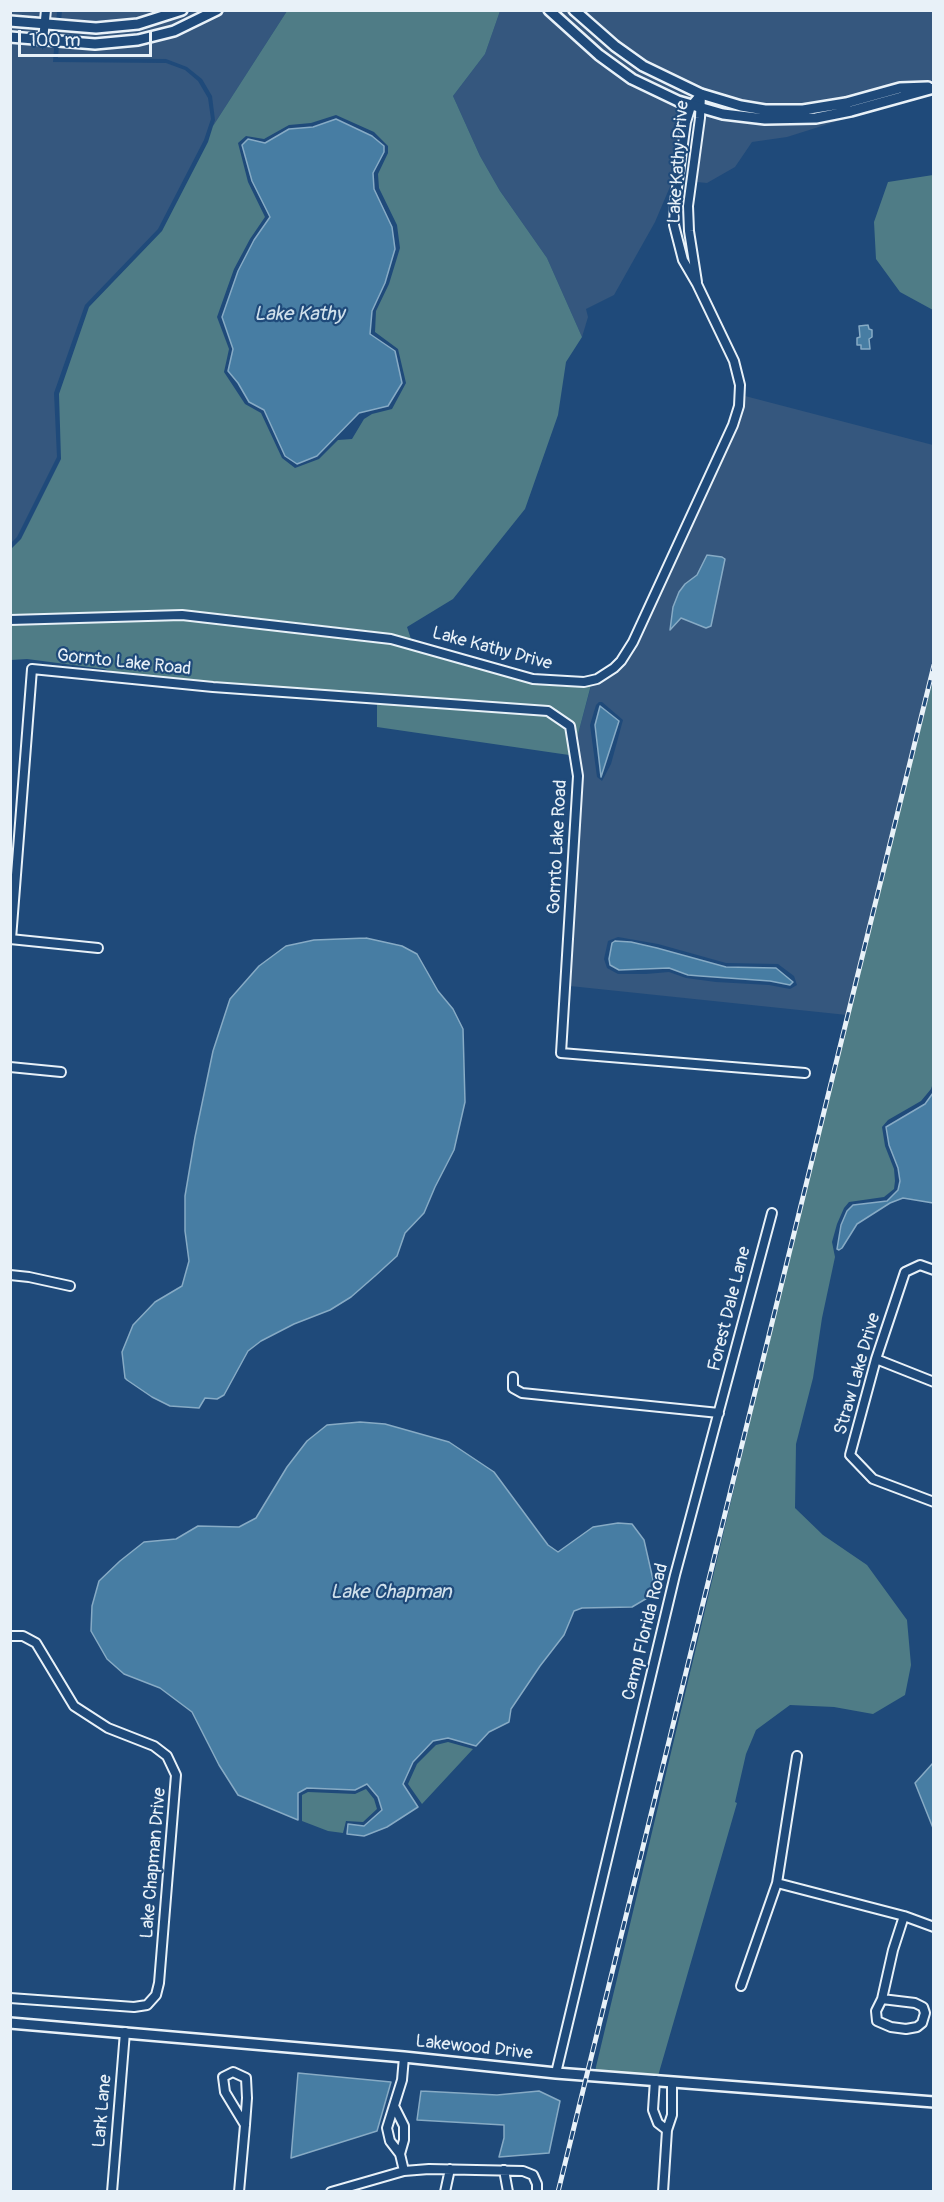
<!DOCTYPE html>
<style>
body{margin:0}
#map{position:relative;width:944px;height:2202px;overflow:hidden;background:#1f4a7a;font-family:Pangolin,sans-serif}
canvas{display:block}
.frame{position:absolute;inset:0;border:12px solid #e8f1f8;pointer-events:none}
.scale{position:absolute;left:18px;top:30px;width:134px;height:27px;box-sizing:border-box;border:3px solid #e8f1f8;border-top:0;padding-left:8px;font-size:18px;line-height:21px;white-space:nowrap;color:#e8f1f8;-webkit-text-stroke:4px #1f4a7a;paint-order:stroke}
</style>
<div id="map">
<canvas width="944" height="2202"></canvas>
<div class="frame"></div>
<div class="scale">100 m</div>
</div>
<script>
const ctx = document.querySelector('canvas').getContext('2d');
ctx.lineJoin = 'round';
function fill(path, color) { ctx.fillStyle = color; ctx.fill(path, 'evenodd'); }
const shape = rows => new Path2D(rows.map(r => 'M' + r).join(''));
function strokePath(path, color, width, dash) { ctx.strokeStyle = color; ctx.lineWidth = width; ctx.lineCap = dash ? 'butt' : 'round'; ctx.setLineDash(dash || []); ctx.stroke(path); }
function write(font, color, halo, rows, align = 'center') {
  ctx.font = font + ' Pangolin,sans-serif'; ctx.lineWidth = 4.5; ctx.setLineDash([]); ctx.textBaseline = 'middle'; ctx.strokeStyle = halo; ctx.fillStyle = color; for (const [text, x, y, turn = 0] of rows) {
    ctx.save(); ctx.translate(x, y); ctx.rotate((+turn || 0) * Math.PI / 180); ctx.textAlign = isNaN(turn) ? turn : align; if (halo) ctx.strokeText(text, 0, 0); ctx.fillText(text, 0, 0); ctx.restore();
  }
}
const built = shape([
 [227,10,287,11,213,126,215,120,212,96,202,79,187,67,166,59,58,58,59,46,95,49,138,45,176,36,206,22],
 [11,11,57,11,53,62,166,63,185,70,198,81,208,98,211,119,204,140,158,229,85,305,54,393,57,457,17,537,11,543],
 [62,11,170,11,136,19,96,24,61,21],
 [195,11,207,11,172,27,136,36,94,40,60,37,60,30,97,33,138,28,173,20],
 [500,11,540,11,557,23,596,58,629,82,662,100,685,109,681,122,672,182,655,222,614,295,586,309,588,317,582,337,547,258,500,191,480,156,453,96,485,54],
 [557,11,567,11,611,49,640,70,693,95,689,100,667,91,636,75,611,58],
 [582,11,933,11,933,83,899,83,845,98,802,106,766,105,742,101,706,91,646,62,618,42],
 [860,114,787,137,752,142,735,167,707,183,697,182,706,115,739,121,775,124,816,122],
 [745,396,933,445,933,680,847,1015,570,986,583,776,577,738,591,686,617,672,632,655,738,427,742,414],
 [599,702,602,702,623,720,611,764,602,781,597,777,590,725,596,705],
 [618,937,658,944,726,963,778,964,794,976,797,985,790,989,769,985,716,982,686,978,669,972,646,974,618,974,607,968,604,959,608,941]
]);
const green = shape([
 [287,11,500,11,485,54,453,96,480,156,500,191,547,258,582,337,566,362,558,415,525,509,453,599,407,627,411,639,371,631,182,610,11,615,11,549,21,539,61,459,59,394,89,307,162,231,208,142,213,126],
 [336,115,374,132,388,146,388,153,378,174,379,188,397,225,400,248,389,284,376,311,375,332,398,349,406,383,392,409,372,414,364,419,352,439,338,440,319,459,295,468,282,458,261,413,245,404,224,372,229,349,217,317,234,269,250,239,265,217,248,182,238,143,246,136,264,139,289,125,311,123],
 [933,175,934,175,933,310,900,292,876,259,874,222,888,182],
 [159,619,215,623,370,640,410,648,532,684,570,687,591,685,577,738,573,722,548,707,213,683,117,673,104,669,27,659,11,660,10,625],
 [933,680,933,1083,931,1089,921,1101,888,1120,882,1127,885,1146,894,1169,895,1181,894,1189,884,1197,849,1202,844,1208,837,1224,832,1242,835,1257,822,1318,813,1378,796,1444,795,1508,823,1535,867,1565,907,1620,911,1665,905,1695,873,1714,834,1707,790,1705,756,1730,746,1754,735,1802,737,1803,658,2076,595,2071,847,1015],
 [377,704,546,716,566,728,569,755,377,727],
 [448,1742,473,1749,422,1804,408,1784,417,1764,436,1745],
 [366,1789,374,1799,377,1809,363,1822,346,1821,343,1833,328,1831,302,1821,302,1795,308,1792,355,1794]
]);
const water = shape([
 [336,119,372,136,384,146,384,152,373,173,374,189,392,227,395,249,385,283,372,311,370,334,395,351,402,383,388,406,359,413,317,456,297,464,285,456,264,410,249,402,238,383,228,371,233,349,222,317,238,271,254,240,270,217,252,181,242,145,248,139,265,143,289,129,313,127,336,119],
 [868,325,869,329,872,330,872,337,869,339,870,349,861,349,861,345,857,345,857,338,860,337,859,326,868,325],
 [707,555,722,557,725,559,711,626,706,628,681,618,670,630,673,607,679,592,685,584,697,575,707,555],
 [600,706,619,721,601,777,595,725,600,706],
 [366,938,402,946,417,954,438,991,453,1009,463,1029,465,1102,454,1150,435,1187,424,1213,405,1233,397,1256,375,1276,351,1297,330,1310,294,1324,261,1341,248,1351,224,1395,217,1399,205,1398,199,1408,170,1406,152,1397,127,1380,125,1378,122,1352,133,1325,155,1302,182,1286,189,1261,185,1231,185,1196,195,1137,213,1051,230,999,259,966,286,946,314,940,366,938],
 [615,941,631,942,657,948,726,967,776,968,793,982,790,985,770,981,700,976,688,975,669,968,619,970,610,965,609,959,612,943,615,941],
 [933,1093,933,1203,903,1198,890,1203,857,1224,842,1248,839,1250,837,1249,841,1225,847,1211,853,1205,887,1201,898,1190,900,1181,898,1168,889,1145,886,1127,925,1104,933,1093],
 [360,1422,385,1424,449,1442,494,1472,548,1545,558,1552,593,1527,618,1523,632,1524,644,1540,654,1584,649,1597,632,1607,582,1608,574,1611,564,1635,540,1666,511,1709,509,1722,489,1732,476,1746,448,1738,433,1741,413,1762,403,1784,418,1807,387,1827,364,1836,347,1834,348,1824,364,1826,382,1810,378,1797,367,1784,355,1790,307,1788,298,1793,298,1820,238,1795,219,1765,192,1712,160,1688,124,1674,107,1659,91,1631,92,1606,99,1581,120,1561,144,1542,176,1539,198,1526,239,1527,256,1518,287,1467,307,1441,327,1425,360,1422],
 [933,1763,933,1828,915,1783,933,1763],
 [298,2073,391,2082,377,2131,291,2158,298,2073],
 [421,2091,497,2095,539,2091,560,2101,549,2153,499,2157,504,2138,504,2125,417,2120,421,2091]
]);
const minor = shape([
 [43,40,46,10],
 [697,282,689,231,688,206,700,118,701,94],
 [10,620,182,615,391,639,533,679,584,682,597,679,614,668,621,661,633,642,733,425,739,406,740,385,734,361,697,284,683,260,674,225,675,202,686,122,691,106,701,94],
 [10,939,98,948],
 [11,939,32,669,213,687,548,711,570,726,578,776,561,1053,805,1073],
 [10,1067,61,1072],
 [934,1270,920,1265,905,1272,876,1359,850,1455,873,1479,934,1502],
 [10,1275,29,1277,70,1286],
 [876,1359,934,1382],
 [513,1377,513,1388,522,1393,719,1413],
 [10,1636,23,1636,36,1643,74,1706,108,1728,154,1746,167,1756,176,1775,159,1983,156,1995,147,2005,134,2007,10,1998],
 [777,1883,904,1916,934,1927],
 [741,1986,777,1883,797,1756],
 [882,1999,915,2003,923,2007,925,2013,922,2023,917,2027,906,2029,891,2027,877,2021,876,2011,882,1999,893,1950,904,1916],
 [556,2073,675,1575,772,1213],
 [655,2080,653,2110,658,2123,667,2130],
 [394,2106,404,2126,404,2140,400,2154],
 [504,2170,508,2192],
 [404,2171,400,2154,390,2141,387,2128,402,2080,404,2057],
 [112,2192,125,2032],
 [239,2192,245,2125,247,2098,246,2078,233,2072,223,2077,225,2092,245,2125],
 [331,2192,404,2171,429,2169,523,2171,533,2175,537,2184,537,2192],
 [445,2192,450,2169],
 [663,2192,667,2130,672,2115,672,2082]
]);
const tertiary = shape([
 [549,10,599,55,632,79,678,101,723,114,765,119,816,118,851,111,934,88],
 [574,10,615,46,643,66,701,94,741,106,765,110,803,110,846,103,900,88,928,87],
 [10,21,96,28,138,24,182,10],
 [10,37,95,44,138,40,174,31,217,10],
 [10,2023,404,2057,556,2073,934,2102]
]);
const rail = shape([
 [558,2192,934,665]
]);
const streetNames = [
 ["Lake Kathy Drive",679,162,-86],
 ["Lake Kathy Drive",492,649,15],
 ["Gornto Lake Road",124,663,6],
 ["Gornto Lake Road",558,847,-87],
 ["Forest Dale Lane",730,1309,-76],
 ["Straw Lake Drive",858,1374,-74],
 ["Camp Florida Road",646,1632,-76],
 ["Lake Chapman Drive",154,1863,-85],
 ["Lakewood Drive",474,2048,6],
 ["Lark Lane",103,2111,-85]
];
const waterNames = [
 ["Lake Kathy",299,315],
 ["Lake Chapman",391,1593]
];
fill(built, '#35577e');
fill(green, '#4f7c86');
fill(water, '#477da3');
strokePath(water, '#87abc5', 1.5);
strokePath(minor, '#e8f1f8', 12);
strokePath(tertiary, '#e8f1f8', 14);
strokePath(minor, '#1f4a7a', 8);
strokePath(tertiary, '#1f4a7a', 9);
strokePath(rail, '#e8f1f8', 5);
strokePath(rail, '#1f4a7a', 3, [9]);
write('18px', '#e8f1f8', '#1f4a7a', streetNames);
write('italic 20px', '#d0e0eb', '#1f4a7a', waterNames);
</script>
